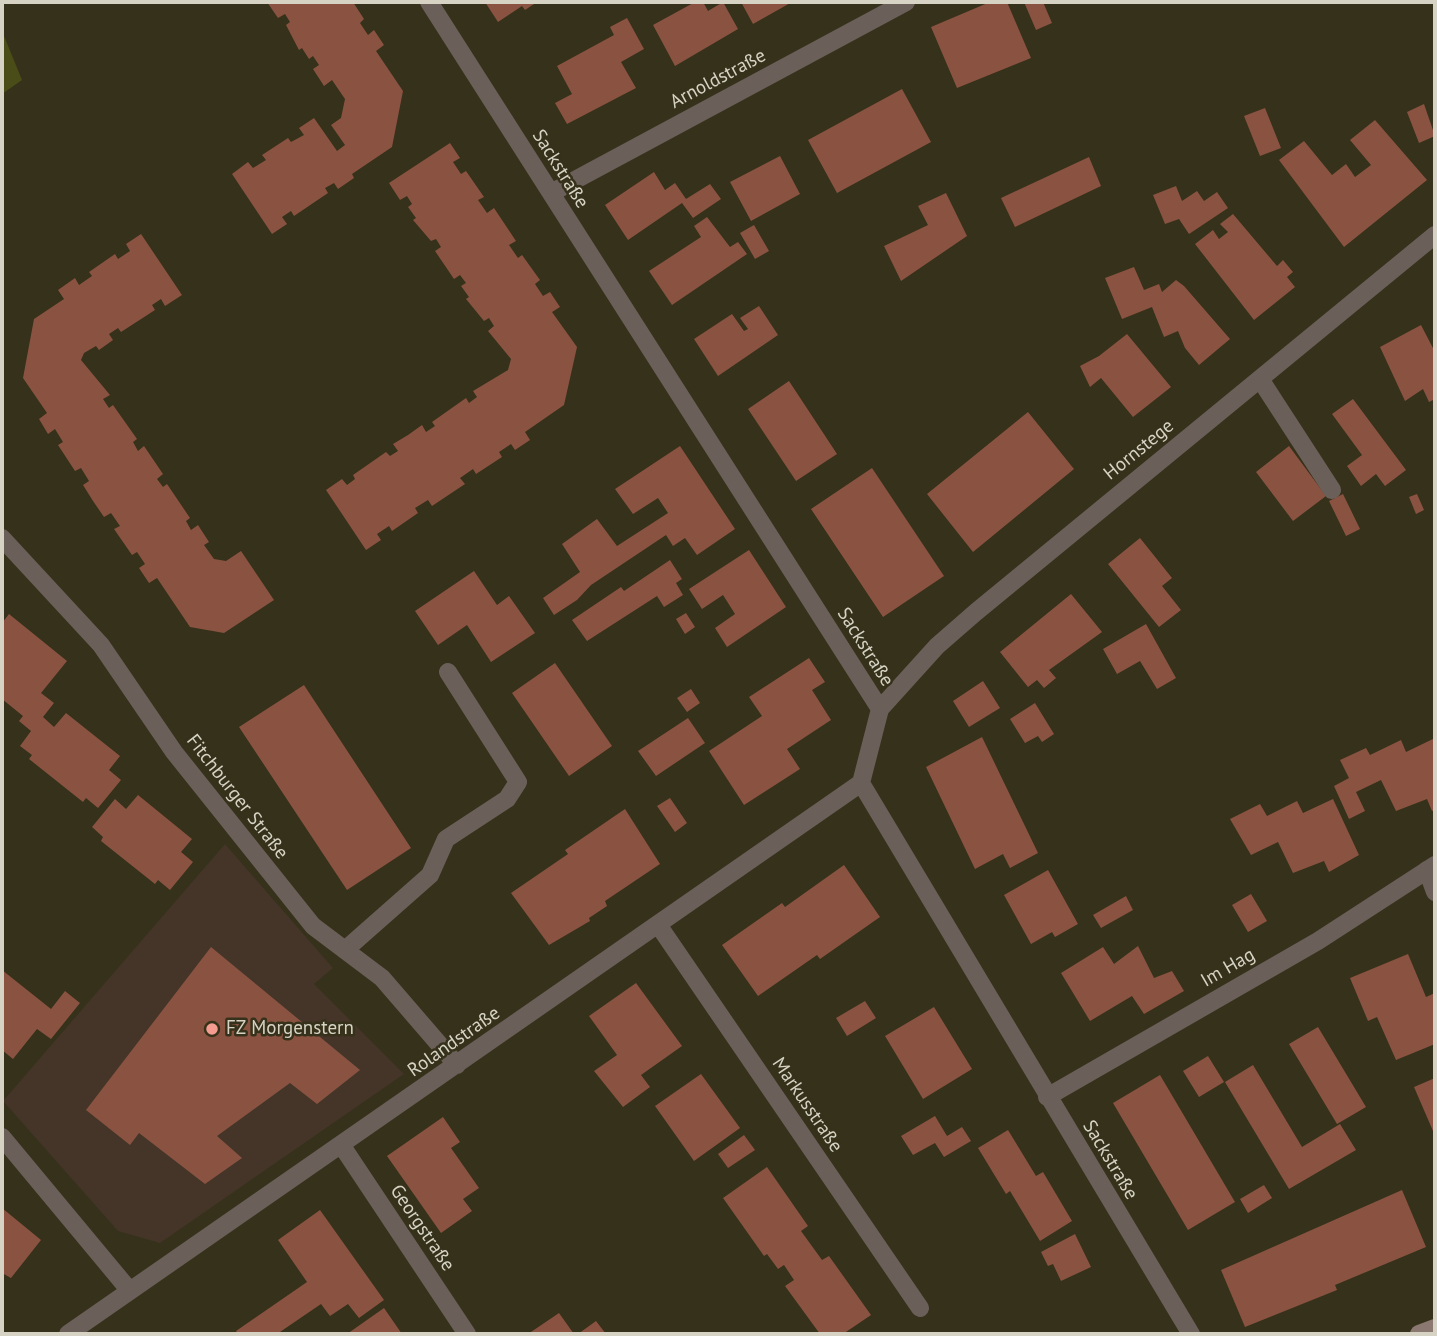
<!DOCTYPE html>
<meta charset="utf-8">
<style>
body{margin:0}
#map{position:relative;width:1437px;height:1336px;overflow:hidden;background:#36311a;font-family:"PT Sans",sans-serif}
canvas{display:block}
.frame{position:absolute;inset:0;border:4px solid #d6d3c5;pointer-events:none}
</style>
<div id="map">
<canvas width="1437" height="1336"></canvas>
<div class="frame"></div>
</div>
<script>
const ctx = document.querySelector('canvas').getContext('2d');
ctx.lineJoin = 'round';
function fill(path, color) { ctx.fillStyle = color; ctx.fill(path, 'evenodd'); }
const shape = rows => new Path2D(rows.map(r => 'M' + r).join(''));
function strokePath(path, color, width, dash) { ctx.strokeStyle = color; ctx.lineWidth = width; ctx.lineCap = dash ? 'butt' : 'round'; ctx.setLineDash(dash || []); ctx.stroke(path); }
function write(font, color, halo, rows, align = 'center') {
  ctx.font = font + ' "PT Sans",sans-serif'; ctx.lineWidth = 5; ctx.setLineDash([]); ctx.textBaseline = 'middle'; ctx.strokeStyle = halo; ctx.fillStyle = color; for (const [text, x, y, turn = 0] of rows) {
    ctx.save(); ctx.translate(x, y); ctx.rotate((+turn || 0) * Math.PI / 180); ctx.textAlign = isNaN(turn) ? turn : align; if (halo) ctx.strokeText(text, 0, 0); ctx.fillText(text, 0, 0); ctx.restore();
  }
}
const education = shape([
 [225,844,333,968,314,984,404,1074,160,1243,118,1231,3,1101]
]);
const green = shape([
 [2,31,22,80,2,94]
]);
const building = shape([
 [267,2,353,2,364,19,360,23,368,35,374,30,384,45,376,51,403,91,392,147,352,174,354,178,338,189,334,183,325,188,328,193,294,216,291,211,282,217,287,224,272,234,232,174,248,162,253,168,266,160,262,155,288,138,291,142,304,135,299,128,314,118,337,151,345,145,331,125,341,118,345,99,332,80,324,86,313,69,319,65,313,56,309,59,302,48,299,50,286,25,290,22,285,14,278,18],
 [485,2,537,2,525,10,522,6,498,22],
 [695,2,703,2,708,11,723,2,738,29,675,66,653,25],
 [741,2,792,2,753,24],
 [990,2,1007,2,1031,58,957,88,931,27],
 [1024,2,1043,2,1052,23,1036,30],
 [627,18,644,49,621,62,636,88,567,124,555,103,572,94,557,66,614,35,610,27],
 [902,89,931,142,837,193,808,140],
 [1424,104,1435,136,1419,143,1407,112],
 [1265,108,1281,148,1260,156,1244,116],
 [1375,120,1427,180,1344,247,1279,160,1304,141,1332,175,1346,164,1355,177,1371,165,1350,140],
 [450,143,460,158,453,162,461,174,466,171,484,197,478,200,487,213,494,208,516,241,509,245,518,258,522,255,540,280,535,284,543,296,550,292,560,307,552,312,577,347,564,405,525,432,530,440,515,450,511,444,499,452,502,457,476,474,473,469,460,478,465,484,432,506,428,500,415,508,418,513,392,531,389,526,377,534,381,540,366,550,326,490,342,479,347,485,355,479,353,475,386,452,390,456,398,451,393,444,408,435,422,425,426,432,435,426,432,422,466,398,469,403,477,397,473,391,508,370,511,359,488,331,494,326,489,318,484,321,466,299,469,297,461,286,466,283,460,275,454,279,435,251,441,247,436,239,431,241,413,220,416,218,408,207,412,204,407,196,400,200,389,183],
 [780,156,800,194,751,221,730,182],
 [1089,157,1101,186,1015,227,1001,198],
 [654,172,665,190,675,183,686,199,710,184,721,199,693,218,682,203,628,240,605,205],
 [1176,186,1182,201,1197,191,1204,201,1217,192,1228,208,1189,234,1179,219,1165,224,1153,195],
 [946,193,967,236,901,281,884,246,928,225,918,206],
 [1233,214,1277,266,1283,260,1293,272,1287,277,1295,287,1254,320,1195,244,1213,230,1219,239,1228,232,1220,224],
 [707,217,730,247,738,242,747,254,672,305,649,271,701,237,694,226],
 [754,225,769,251,755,259,740,233],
 [141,234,182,295,165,306,161,299,152,305,155,310,121,332,118,328,109,334,113,340,99,350,96,346,84,353,81,360,110,395,103,399,109,408,113,405,137,439,133,442,138,451,144,446,163,474,157,479,163,487,167,484,190,518,186,521,191,530,198,525,209,542,204,545,214,559,226,561,241,551,274,600,224,633,190,627,157,578,149,583,139,568,145,564,137,552,132,555,114,529,120,526,111,513,104,517,93,501,83,485,89,481,81,468,75,471,58,445,63,442,55,429,48,434,39,419,47,413,23,378,34,319,64,299,58,290,75,278,79,285,92,276,89,272,115,254,118,259,130,251,126,244],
 [1134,267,1144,290,1159,284,1162,292,1176,280,1184,286,1230,339,1199,365,1185,348,1178,331,1164,337,1152,307,1122,319,1105,278],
 [759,306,778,335,718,376,694,339,732,314,744,331,748,329,740,318],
 [1421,325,1435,352,1435,399,1429,402,1423,389,1405,401,1380,347],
 [1127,334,1171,387,1133,417,1101,378,1090,387,1080,366,1099,356],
 [789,381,837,454,796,481,748,409],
 [1353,399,1406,470,1385,486,1376,474,1361,486,1347,466,1362,455,1332,414],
 [1028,412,1074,469,973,552,927,494],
 [680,446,735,529,697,555,685,538,673,546,666,535,591,585,577,600,554,615,543,598,580,572,562,544,597,519,617,546,668,513,658,498,633,514,615,489],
 [1289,446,1326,496,1293,521,1256,472],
 [872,468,944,576,883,617,811,509],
 [1343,494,1360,529,1346,536,1329,501],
 [1417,494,1424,510,1416,514,1409,497],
 [1140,538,1172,578,1162,586,1181,610,1159,627,1108,564],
 [749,550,786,607,727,647,715,628,735,614,723,595,702,609,689,589],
 [670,560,682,579,676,583,683,595,664,607,657,596,587,641,572,620,621,587,624,591],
 [474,571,497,605,509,596,535,633,491,662,467,625,438,645,415,611],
 [1071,594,1102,632,1049,670,1056,678,1044,688,1037,680,1028,687,1000,652],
 [686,613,695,627,685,634,676,619],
 [9,614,67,661,41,693,54,703,43,717,54,727,66,713,120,756,109,770,121,780,98,808,86,798,83,802,29,759,32,755,20,746,31,731,19,721,23,716,2,699,2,623],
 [1146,624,1176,678,1157,689,1140,661,1117,674,1103,649],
 [809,658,825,682,812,690,831,720,787,749,800,769,744,805,709,751,762,716,749,697],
 [555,663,612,746,569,776,512,693],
 [983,681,1000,708,969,727,953,701],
 [304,685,411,848,347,890,239,727],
 [691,689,700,703,687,712,677,698],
 [1035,703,1054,734,1042,742,1038,736,1025,743,1010,719],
 [688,718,705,743,656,776,638,751],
 [982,737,1038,853,1010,868,1003,854,975,869,926,767],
 [1435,738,1435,810,1432,811,1427,799,1396,811,1381,780,1356,792,1365,811,1349,819,1334,786,1349,778,1340,760,1366,748,1370,755,1401,740,1406,752],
 [138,795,192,839,181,852,193,862,170,890,158,880,155,884,101,841,103,837,92,827,115,799,126,809],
 [670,798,687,823,675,832,657,806],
 [1333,799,1359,855,1329,872,1324,861,1293,873,1278,842,1251,855,1230,819,1260,804,1267,816,1297,801,1303,813],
 [625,809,660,864,605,901,607,906,589,918,590,921,549,945,511,893,568,854,565,850],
 [844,865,880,917,820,959,817,955,758,996,722,945,782,903,785,907],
 [1048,870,1078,924,1055,937,1052,932,1031,944,1004,895],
 [1251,894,1267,921,1248,932,1232,905],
 [1126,896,1133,910,1101,928,1093,915],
 [1138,946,1154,978,1172,971,1184,991,1144,1014,1132,996,1090,1021,1061,973,1103,947,1114,964],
 [211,947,360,1070,317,1104,290,1083,217,1136,242,1158,205,1184,139,1133,130,1145,86,1110],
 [1408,954,1426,997,1435,993,1435,1044,1396,1060,1377,1017,1368,1021,1350,978],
 [2,970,51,1009,65,991,80,1003,51,1039,37,1029,13,1059,2,1050],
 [636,983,682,1046,641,1075,650,1087,623,1107,594,1071,617,1055,589,1016],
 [865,1001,876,1018,847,1036,836,1018],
 [934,1007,972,1069,923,1099,885,1036],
 [1318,1027,1366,1107,1337,1124,1289,1044],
 [1208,1056,1224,1082,1199,1097,1183,1071],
 [1253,1065,1302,1147,1340,1124,1356,1150,1289,1189,1225,1082],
 [701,1074,740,1128,694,1161,655,1106],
 [1160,1075,1235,1202,1188,1230,1113,1103],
 [1435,1078,1435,1130,1433,1131,1414,1087],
 [935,1116,947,1136,962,1127,971,1141,944,1157,935,1143,913,1155,901,1136],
 [443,1117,460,1142,451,1148,479,1188,463,1199,472,1211,441,1233,387,1156],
 [1008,1130,1036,1176,1043,1172,1072,1221,1040,1241,1010,1191,1006,1194,978,1148],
 [744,1135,755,1150,728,1168,718,1154],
 [767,1167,808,1226,801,1231,822,1260,829,1256,871,1315,843,1334,820,1334,785,1286,794,1280,784,1265,778,1269,767,1254,764,1256,723,1198],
 [1264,1185,1272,1198,1248,1213,1240,1199],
 [1402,1190,1426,1247,1335,1285,1337,1290,1245,1327,1221,1270],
 [2,1208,41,1240,11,1278,2,1273],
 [320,1210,384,1300,359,1318,348,1304,330,1316,321,1304,277,1334,238,1334,236,1331,307,1282,278,1240],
 [1075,1234,1091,1267,1061,1281,1053,1264,1048,1266,1041,1252],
 [384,1308,402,1334,347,1334],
 [559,1313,574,1334,528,1334],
 [596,1321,606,1334,578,1334]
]);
const lane = shape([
 [1427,870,1435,892],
 [345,950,430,875,446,839,507,799,518,782,448,672]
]);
const street = shape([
 [429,2,880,709,861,783,1191,1334],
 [551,193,906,2],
 [1260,379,1332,490],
 [2,538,101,645,174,752,313,926,382,978,457,1065],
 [880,709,937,646,976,612,1435,235],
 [659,926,920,1308],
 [1047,1097,1318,941,1435,865],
 [2,1137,130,1291],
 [342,1146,467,1334],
 [68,1334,861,783]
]);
const secondary = shape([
 [1419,1334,1435,1328]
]);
const markers = [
 [212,1029,7,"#f59c90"]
];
const streetNames = [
 ["Arnoldstraße",718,79,-28],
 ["Sackstraße",560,169,58],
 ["Hornstege",1139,450,-39],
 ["Sackstraße",865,647,58],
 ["Fitchburger Straße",237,797,52],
 ["Im Hag",1228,968,-30],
 ["Rolandstraße",454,1042,-35],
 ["Markusstraße",807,1105,56],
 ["Sackstraße",1110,1160,59],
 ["Georgstraße",422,1228,56]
];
const poiNames = [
 ["FZ Morgenstern",226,1029]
];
fill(education, '#443528');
fill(green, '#4a4d17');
fill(building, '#8a5341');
strokePath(lane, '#6b5f5a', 18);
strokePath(street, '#6b5f5a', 18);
strokePath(secondary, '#8b7971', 18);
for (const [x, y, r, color] of markers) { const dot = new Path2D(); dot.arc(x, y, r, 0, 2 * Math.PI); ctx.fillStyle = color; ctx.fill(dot); strokePath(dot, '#36311a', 2.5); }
write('19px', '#d6d3c5', '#36311a', streetNames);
write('19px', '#d6d3c5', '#36311a', poiNames, 'left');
</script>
